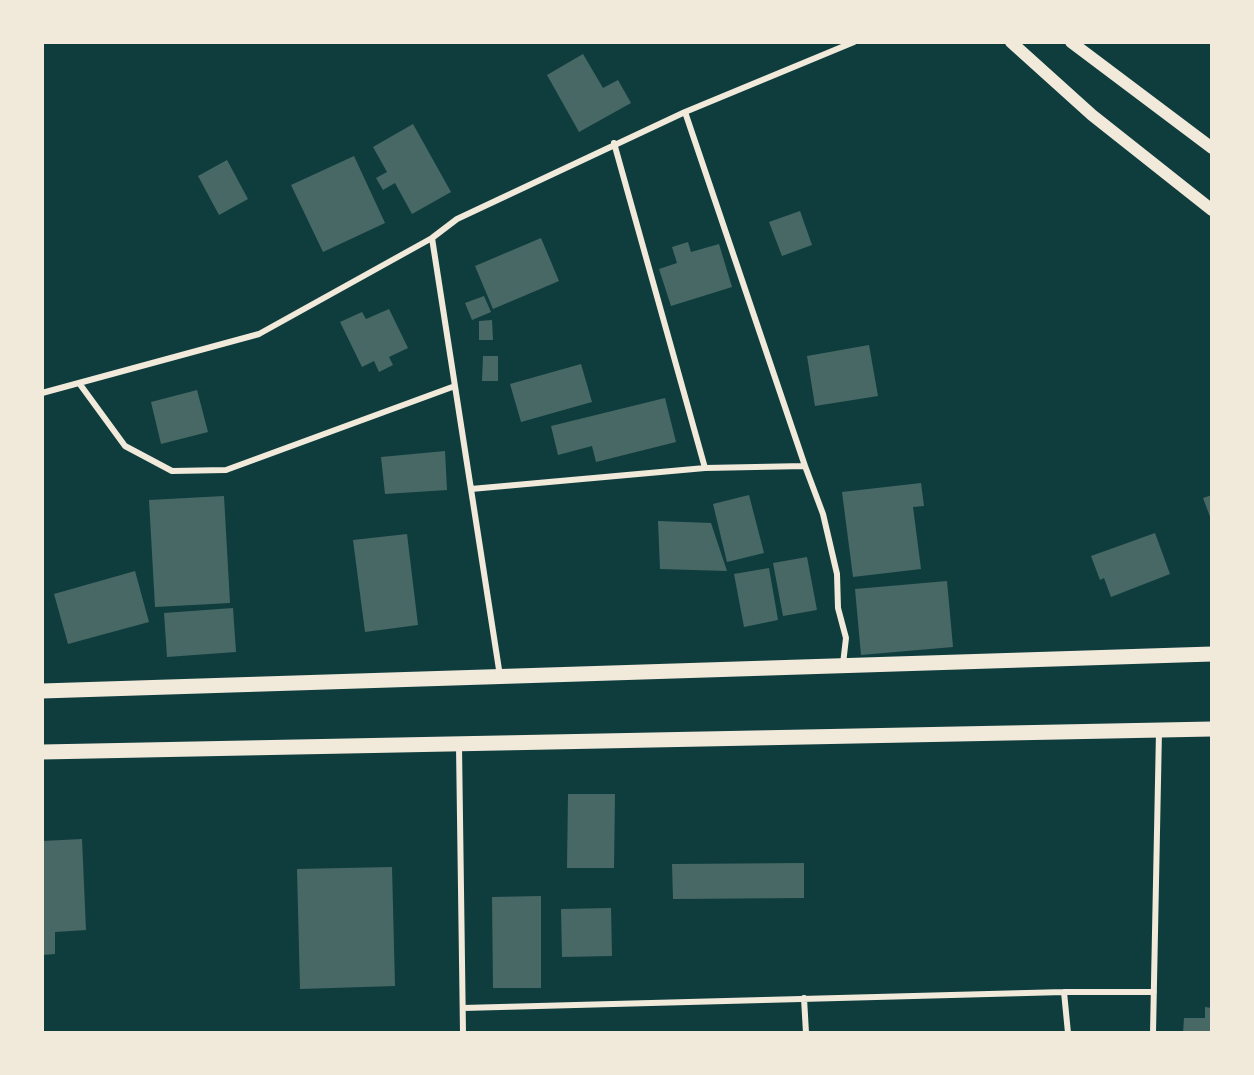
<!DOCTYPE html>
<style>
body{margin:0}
#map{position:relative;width:1254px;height:1075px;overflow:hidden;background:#0f3d3e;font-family:Georgia,serif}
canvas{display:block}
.frame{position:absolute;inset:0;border:44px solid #f1e9da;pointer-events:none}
</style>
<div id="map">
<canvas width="1254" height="1075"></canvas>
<div class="frame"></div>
</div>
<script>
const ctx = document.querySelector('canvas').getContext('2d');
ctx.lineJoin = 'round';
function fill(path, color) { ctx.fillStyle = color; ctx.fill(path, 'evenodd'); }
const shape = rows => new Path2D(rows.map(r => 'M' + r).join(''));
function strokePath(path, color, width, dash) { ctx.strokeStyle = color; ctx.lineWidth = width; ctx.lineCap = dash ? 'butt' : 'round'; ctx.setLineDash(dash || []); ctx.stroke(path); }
const building = shape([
 [583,54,603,88,618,80,631,103,579,132,547,75],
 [413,124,451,192,412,214,395,183,383,190,376,178,387,172,373,147],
 [354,156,385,223,323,252,291,185],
 [227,160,248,199,219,215,198,176],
 [800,211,812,245,782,256,769,222],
 [541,238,559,281,493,309,475,266],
 [688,242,691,252,719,244,732,287,671,306,659,269,677,263,672,247],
 [484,296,491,312,472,320,465,303],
 [389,309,408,348,389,357,393,365,379,372,374,361,362,367,340,322,362,312,366,319],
 [492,320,493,340,479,340,479,321],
 [869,345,878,396,815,406,807,356],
 [483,356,498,356,498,381,482,381],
 [581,364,592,402,521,422,510,384],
 [197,390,208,432,161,444,151,402],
 [665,398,676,442,596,462,592,446,558,455,551,426],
 [445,451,447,490,385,494,381,457],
 [921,483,924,506,913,507,921,569,853,577,842,492],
 [749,495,764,553,727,562,713,504],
 [1212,495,1212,522,1203,498],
 [224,496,230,603,155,607,149,500],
 [658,521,711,523,727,571,660,569],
 [1155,533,1170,574,1111,597,1104,578,1100,580,1091,556],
 [407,534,418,625,365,632,353,540],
 [807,557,817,610,783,616,773,563],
 [769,568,778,620,744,627,734,574],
 [135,571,149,622,68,644,54,594],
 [947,581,953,647,861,655,855,589],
 [233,608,236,652,167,657,164,613],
 [568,794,615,794,614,868,567,868],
 [82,839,86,930,55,932,55,954,42,955,42,841],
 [804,863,804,898,673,899,672,864],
 [392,867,395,986,300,989,297,869],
 [541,896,541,988,493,988,492,897],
 [611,908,612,956,562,957,561,909],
 [1205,1007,1212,1008,1212,1033,1183,1033,1184,1018,1205,1018]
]);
const minor = shape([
 [685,112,805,466],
 [614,143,705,468],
 [432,238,500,676],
 [79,383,125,446,172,471,226,470,455,386],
 [42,393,259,334,432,238,457,219,685,112,854,42],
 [471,489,705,468,805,466,823,514,837,574,838,608,846,638,843,664],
 [459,746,463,1033],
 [1064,992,1068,1033],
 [804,998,806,1033],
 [463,1008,1064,992,1154,992],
 [1153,1033,1159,731]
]);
const secondary = shape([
 [1011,42,1092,115,1212,210],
 [1071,42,1212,148]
]);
const primary = shape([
 [42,691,1212,654],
 [42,752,1212,729]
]);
fill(building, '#486865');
strokePath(minor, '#f1e9da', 6);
strokePath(secondary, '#f1e9da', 12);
strokePath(primary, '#f1e9da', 15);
</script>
